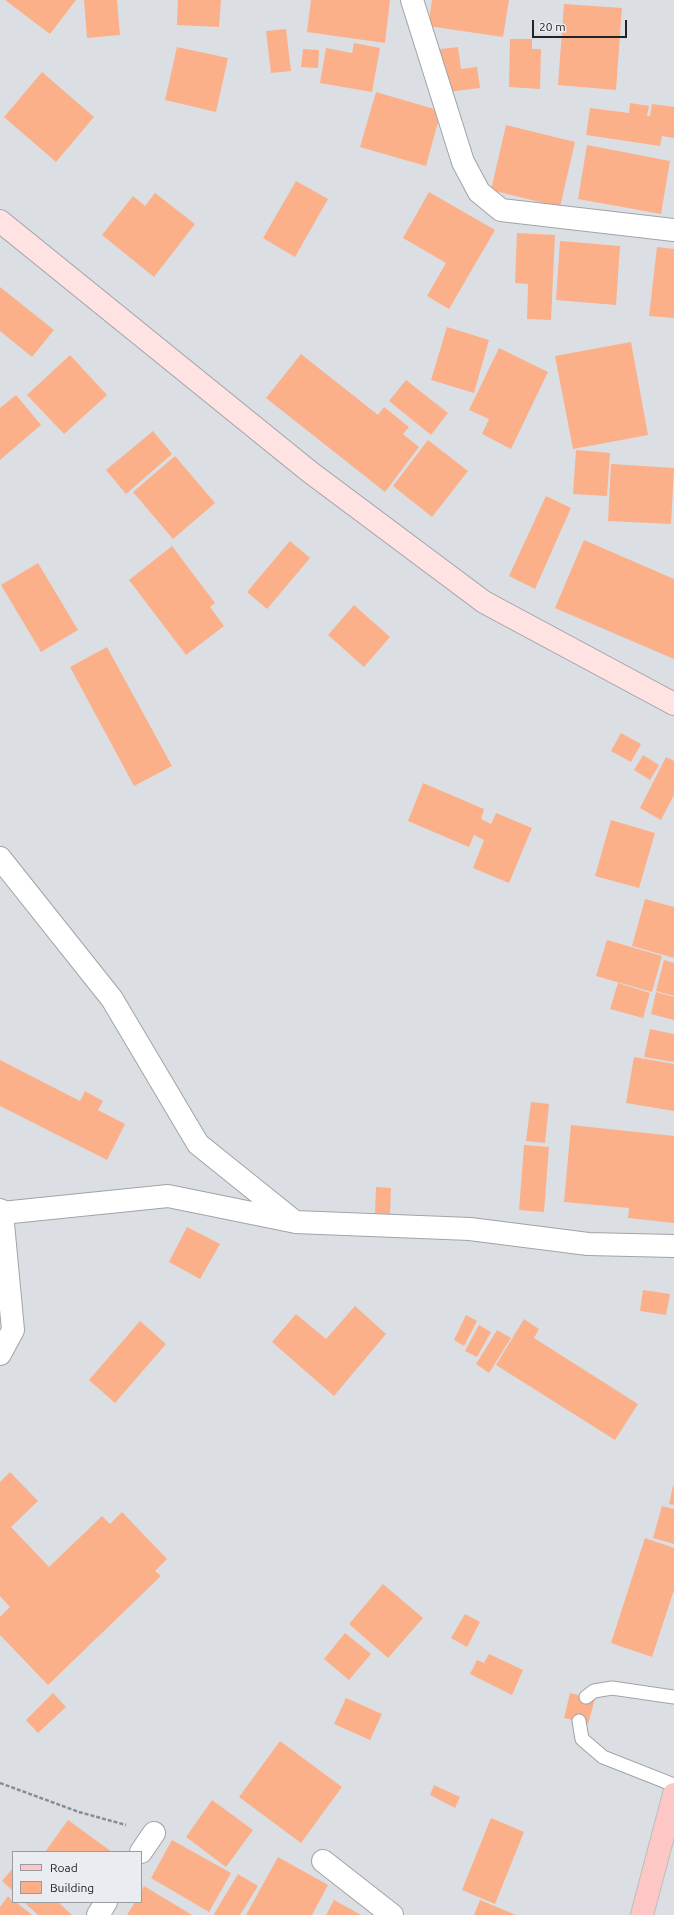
<!DOCTYPE html>
<style>
body{margin:0}
#map{position:relative;width:674px;height:1915px;overflow:hidden;background:#dbdfe3;font-family:Ubuntu,sans-serif}
canvas{display:block}
.legend{position:absolute;left:12px;top:1851px;width:130px;height:52px;box-sizing:border-box;background:#e9ecf0;border:1px solid #999c9e;margin:0;padding:5px 7px;list-style:none;font-size:12px;color:#212324}
.legend li{display:flex;align-items:center;gap:8px;height:20px}
.legend b{width:20px;border:1px solid #999c9e}
.scale{position:absolute;left:532px;top:20px;width:95px;height:18px;box-sizing:border-box;border:2px solid #212324;border-top:0;padding-left:5px;font-size:12px;line-height:14px;white-space:nowrap;color:#212324;-webkit-text-stroke:3px #e9ecf0;paint-order:stroke}
</style>
<div id="map">
<canvas width="674" height="1915"></canvas>
<ul class="legend">
<li><b style="height:5px;background:#fdc7c6"></b>Road</li>
<li><b style="height:11px;background:#fbb08a"></b>Building</li>
</ul>
<div class="scale">20 m</div>
</div>
<script>
const ctx = document.querySelector('canvas').getContext('2d');
ctx.lineJoin = 'round';
function fill(path, color) { ctx.fillStyle = color; ctx.fill(path, 'evenodd'); }
const shape = rows => new Path2D(rows.map(r => 'M' + r).join(''));
function strokePath(path, color, width, dash) { ctx.strokeStyle = color; ctx.lineWidth = width; ctx.lineCap = dash ? 'butt' : 'round'; ctx.setLineDash(dash || []); ctx.stroke(path); }
const building = shape([
 [5,0,76,0,50,34],
 [84,0,117,0,120,35,87,38],
 [178,0,221,0,219,27,177,25],
 [311,0,390,0,385,43,307,32],
 [432,0,509,0,503,37,428,26],
 [564,4,622,8,616,90,558,85],
 [286,29,291,71,271,73,266,31],
 [510,39,532,39,532,49,541,49,540,89,509,87],
 [354,43,380,48,372,92,320,83,326,48,352,53],
 [177,47,228,58,216,112,165,100],
 [458,47,461,69,477,67,480,88,439,93,433,50],
 [303,49,319,50,318,68,301,67],
 [42,72,94,117,56,162,4,117],
 [376,92,441,111,426,166,360,147],
 [630,103,649,106,647,116,650,116,652,104,674,107,674,138,662,136,660,146,586,135,590,108,629,113],
 [506,125,575,142,560,207,491,190],
 [587,145,670,161,661,214,578,199],
 [296,181,328,199,295,257,263,238],
 [429,192,495,230,449,309,427,296,446,263,403,238],
 [155,193,195,224,154,277,102,235,133,196,145,206],
 [517,233,555,235,551,320,527,319,528,284,515,283],
 [560,241,620,246,616,305,556,300],
 [657,247,674,249,674,318,649,316],
 [0,287,54,330,32,357,0,331],
 [447,327,489,340,474,393,431,380],
 [631,342,648,435,573,449,555,356],
 [499,348,548,372,511,449,482,434,489,419,469,410],
 [301,354,378,415,384,407,409,427,403,434,419,447,385,492,266,398],
 [70,355,107,395,64,434,27,395],
 [406,380,448,413,431,435,389,401],
 [16,395,41,425,0,460,0,408],
 [153,431,172,454,126,494,106,470],
 [428,440,468,471,432,517,393,486],
 [576,450,610,453,607,496,573,494],
 [175,456,215,503,173,539,133,492],
 [611,464,674,468,671,524,608,521],
 [546,496,571,508,535,589,509,576],
 [584,540,674,579,674,659,555,608],
 [290,541,310,558,267,609,247,592],
 [172,546,215,603,210,607,224,626,186,655,129,580],
 [38,563,78,630,41,652,1,585],
 [354,605,390,637,364,667,328,635],
 [107,647,172,766,134,786,70,667],
 [621,733,641,744,631,762,611,751],
 [643,755,659,765,650,780,634,770],
 [666,757,674,761,674,795,661,820,640,808],
 [423,783,484,809,481,819,491,824,496,813,532,828,509,883,473,868,484,840,474,835,469,847,408,821],
 [611,820,655,833,639,888,595,876],
 [645,899,674,907,674,958,632,946],
 [607,940,662,956,652,992,596,976],
 [664,960,674,963,674,996,656,991],
 [618,983,650,993,643,1018,610,1009],
 [656,992,674,997,674,1020,651,1014],
 [650,1029,674,1034,674,1062,644,1057],
 [634,1057,674,1064,674,1111,626,1103],
 [0,1060,80,1101,85,1091,103,1101,98,1110,125,1124,107,1160,0,1106],
 [531,1102,549,1104,545,1143,526,1141],
 [571,1125,674,1136,674,1223,628,1218,629,1208,564,1202],
 [524,1145,549,1147,544,1212,519,1210],
 [376,1187,391,1188,390,1214,375,1213],
 [187,1227,220,1244,200,1279,169,1262],
 [643,1290,670,1294,666,1315,640,1311],
 [355,1306,386,1334,334,1396,272,1342,296,1314,326,1339],
 [466,1315,477,1321,464,1346,454,1340],
 [524,1319,539,1329,534,1338,638,1404,615,1440,496,1365],
 [140,1321,166,1344,115,1403,89,1380],
 [479,1325,491,1332,477,1357,465,1351],
 [497,1330,511,1338,489,1373,476,1364],
 [10,1472,38,1501,11,1527,49,1567,102,1516,110,1524,122,1512,167,1559,155,1571,161,1576,48,1685,0,1635,0,1617,10,1607,0,1596,0,1482],
 [673,1486,674,1486,674,1505,669,1504],
 [662,1506,674,1509,674,1544,653,1538],
 [645,1538,674,1548,674,1590,652,1657,611,1643],
 [383,1584,423,1618,388,1658,349,1624],
 [465,1614,480,1622,467,1647,451,1638],
 [345,1633,371,1654,349,1680,324,1659],
 [489,1654,523,1670,512,1695,470,1674,477,1660,484,1663],
 [53,1693,66,1707,38,1733,26,1720],
 [570,1693,595,1699,588,1724,564,1718],
 [346,1698,382,1714,370,1740,334,1724],
 [280,1741,342,1787,301,1843,239,1797],
 [434,1785,460,1797,455,1808,430,1795],
 [212,1800,253,1830,226,1867,186,1837],
 [491,1818,524,1832,495,1904,462,1890],
 [68,1820,112,1852,45,1852],
 [172,1840,231,1873,209,1912,151,1878],
 [278,1857,328,1885,312,1915,246,1915],
 [13,1868,13,1891,2,1881],
 [238,1874,258,1886,240,1915,215,1915,214,1914],
 [144,1886,192,1915,127,1915,135,1902,141,1902,141,1892],
 [8,1896,13,1902,16,1902,32,1915,0,1915,0,1907],
 [334,1900,361,1915,326,1915],
 [480,1900,516,1915,474,1915],
 [24,1902,58,1902,72,1915,38,1915]
]);
const path = shape([
 [0,1783,79,1812,126,1825]
]);
const lane = shape([
 [586,1697,594,1691,612,1688,674,1697],
 [579,1721,582,1739,603,1757,674,1785]
]);
const street = shape([
 [412,0,463,162,479,192,501,210,674,230],
 [0,858,112,999,198,1144,295,1222,470,1229,588,1244,674,1246],
 [0,1210,2,1213,13,1330,0,1354],
 [2,1213,168,1196,291,1221],
 [141,1852,154,1833],
 [323,1861,392,1915],
 [98,1915,106,1902]
]);
const secondary = shape([
 [0,221,310,472,484,602,674,704]
]);
const primary = shape([
 [642,1915,674,1794]
]);
fill(building, '#fbb08a');
strokePath(lane, '#a0a3a7', 15);
strokePath(street, '#a0a3a7', 24);
strokePath(secondary, '#a0a3a7', 24);
strokePath(primary, '#bcbdbd', 24);
strokePath(path, '#8a8d90', 2.5, [4, 2]);
strokePath(lane, '#fff', 13);
strokePath(street, '#fff', 22);
strokePath(secondary, '#fee3e2', 22);
strokePath(primary, '#fdc7c6', 22);
</script>
